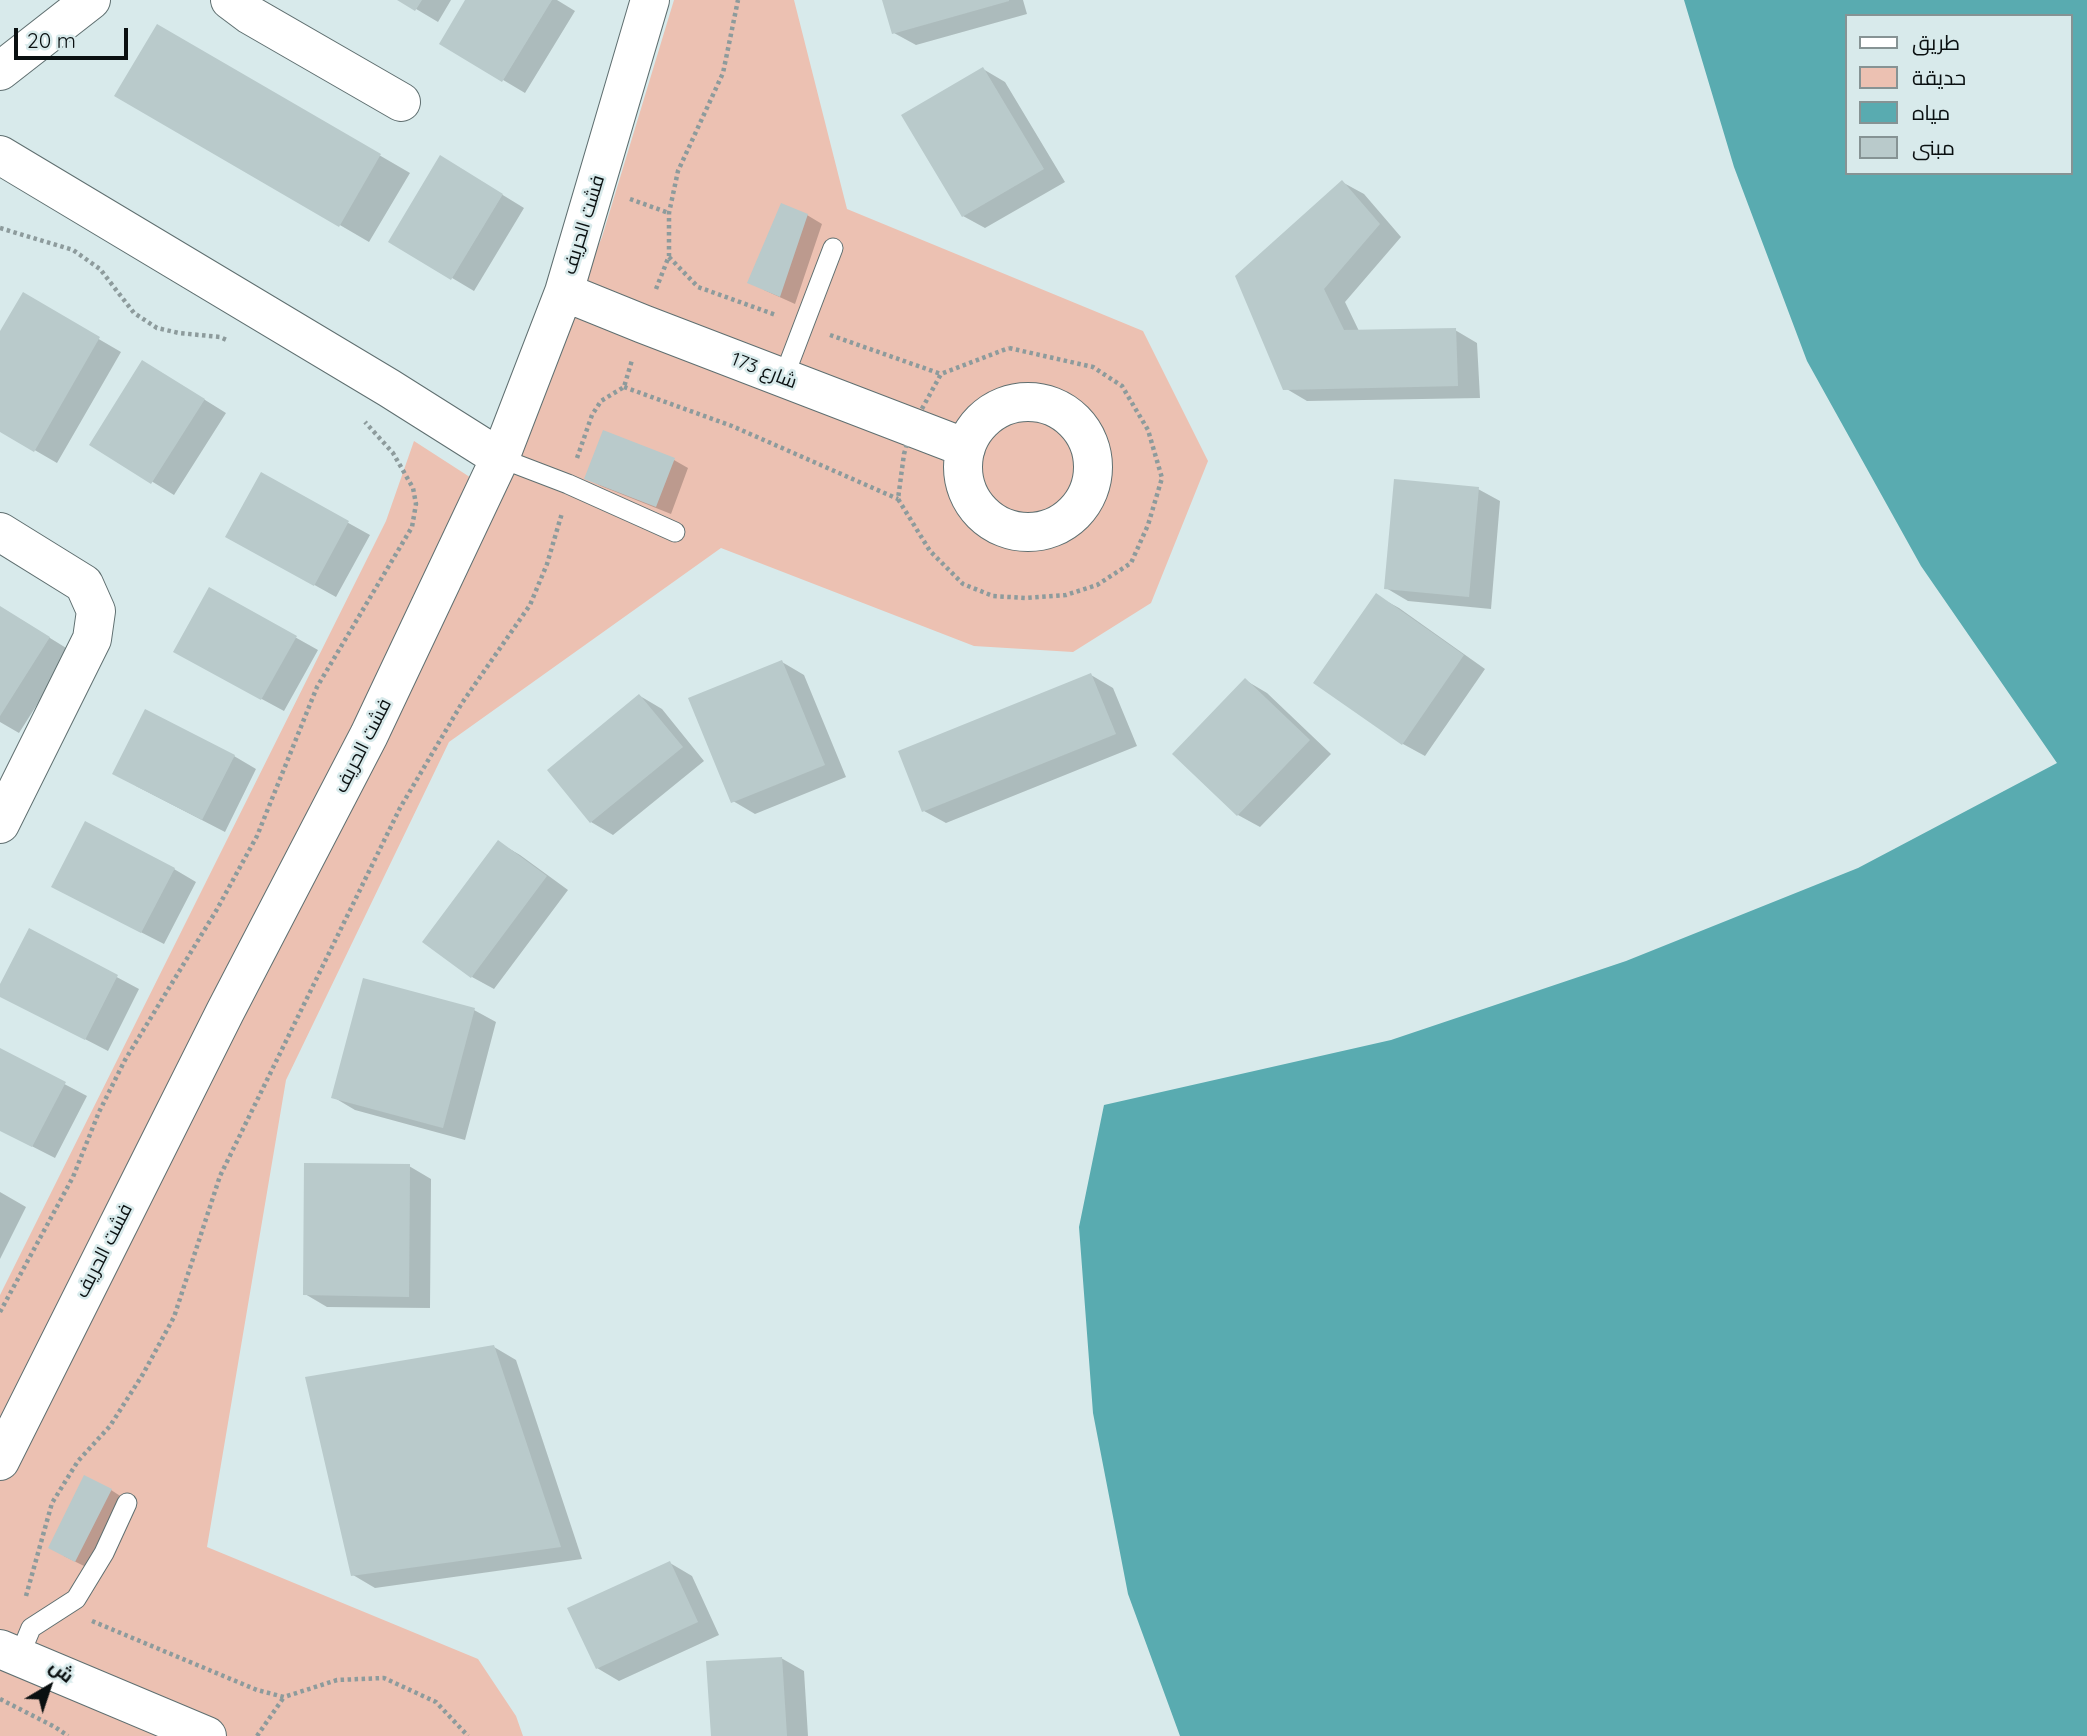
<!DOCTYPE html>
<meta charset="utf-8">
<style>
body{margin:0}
#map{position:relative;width:2087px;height:1736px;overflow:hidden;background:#d8eaeb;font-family:Quicksand,Cairo,sans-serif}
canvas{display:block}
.legend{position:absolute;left:1845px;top:14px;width:228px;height:161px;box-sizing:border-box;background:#d8eaeb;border:2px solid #869394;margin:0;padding:9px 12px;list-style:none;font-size:21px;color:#0a1011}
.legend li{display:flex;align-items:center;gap:14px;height:35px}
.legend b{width:35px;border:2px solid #869394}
.north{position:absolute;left:14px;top:1652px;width:70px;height:70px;-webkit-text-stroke:5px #d8eaeb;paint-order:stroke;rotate:39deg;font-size:19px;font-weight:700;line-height:28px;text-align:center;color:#0a1011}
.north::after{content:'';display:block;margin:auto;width:24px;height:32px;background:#0a1011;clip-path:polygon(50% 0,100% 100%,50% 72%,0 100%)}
.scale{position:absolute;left:14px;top:28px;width:114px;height:32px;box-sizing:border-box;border:4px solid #0a1011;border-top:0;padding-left:9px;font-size:21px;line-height:24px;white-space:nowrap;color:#0a1011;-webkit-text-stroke:5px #d8eaeb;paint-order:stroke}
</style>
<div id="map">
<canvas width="2087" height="1736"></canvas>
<ul class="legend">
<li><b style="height:9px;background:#fff"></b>طريق</li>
<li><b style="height:19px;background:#ecc1b2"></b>حديقة</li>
<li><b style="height:19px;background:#59abb0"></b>مياه</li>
<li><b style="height:19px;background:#b9cacb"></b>مبنى</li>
</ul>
<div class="north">ش</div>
<div class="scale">20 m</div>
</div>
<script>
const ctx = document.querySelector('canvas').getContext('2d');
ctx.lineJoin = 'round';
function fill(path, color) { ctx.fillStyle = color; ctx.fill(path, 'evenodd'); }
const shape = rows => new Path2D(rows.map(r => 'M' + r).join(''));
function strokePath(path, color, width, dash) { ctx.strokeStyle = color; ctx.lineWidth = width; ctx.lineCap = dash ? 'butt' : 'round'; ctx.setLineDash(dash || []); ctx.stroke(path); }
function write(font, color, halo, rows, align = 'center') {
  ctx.font = font + ' Quicksand,Cairo,sans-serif'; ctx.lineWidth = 5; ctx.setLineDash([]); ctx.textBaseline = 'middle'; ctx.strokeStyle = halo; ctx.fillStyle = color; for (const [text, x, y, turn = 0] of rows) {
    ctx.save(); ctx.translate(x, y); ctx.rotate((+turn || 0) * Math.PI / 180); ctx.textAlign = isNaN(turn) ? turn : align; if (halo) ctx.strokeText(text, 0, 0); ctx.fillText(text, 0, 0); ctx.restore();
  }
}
const green = shape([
 [674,0,794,0,847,209,1143,331,1208,461,1151,603,1073,652,974,646,721,548,449,742,286,1080,207,1547,478,1659,516,1716,523,1736,0,1736,0,1295,386,521,414,441,493,492,602,237]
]);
const water = shape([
 [1684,0,2087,0,2087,1736,1180,1736,1128,1594,1093,1413,1079,1227,1104,1105,1391,1040,1626,961,1858,868,2057,763,1921,566,1807,361,1734,167],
 [1847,16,2071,16,2071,173,1847,173]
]);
const shadow = shape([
 [401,0,451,0,438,22],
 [467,0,557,0,575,11,525,93,441,43],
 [884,0,1023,0,1027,14,916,45,894,33],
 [157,26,410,173,369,242,117,95],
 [983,69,1005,82,1065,182,985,228,963,216],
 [462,170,524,208,474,291,390,241],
 [1342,182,1364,194,1401,237,1345,302,1359,331,1455,330,1477,343,1480,398,1307,401,1285,388],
 [807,215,822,224,795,304,764,290],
 [23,295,121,352,57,463,0,430,0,335],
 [165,375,226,413,174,495,91,444],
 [674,460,688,468,671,514,601,486,586,478],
 [262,475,370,535,336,597,250,549],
 [1478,489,1500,501,1491,609,1408,601,1386,588],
 [209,589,318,650,284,711,197,664],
 [1377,596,1399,608,1485,669,1425,756,1403,744],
 [0,607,71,651,19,733,0,722],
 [782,662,804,675,846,777,755,814,733,801],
 [1091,675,1113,688,1137,746,946,823,924,811],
 [1245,680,1267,693,1331,754,1260,827,1238,815],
 [640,696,662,709,704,761,613,835,591,822,549,771],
 [234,756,256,769,225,832,136,786],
 [498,842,520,855,568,890,494,989,472,977],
 [174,869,196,882,164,944,76,899],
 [29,930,139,989,108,1051,0,995,0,988],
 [474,1010,496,1022,465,1140,355,1110,333,1097],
 [0,1050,87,1096,55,1158,0,1130],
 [409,1166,431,1179,430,1308,327,1307,305,1294],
 [0,1192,26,1207,0,1259],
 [494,1347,516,1360,582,1559,375,1588,353,1575],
 [111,1490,125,1499,90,1569,64,1556],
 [670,1563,692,1576,719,1635,619,1681,597,1668],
 [781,1658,804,1671,808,1736,712,1736]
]);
const building = shape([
 [397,0,422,0,415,11],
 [465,0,552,0,502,82,439,44],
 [882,0,1009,0,1009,1,892,34],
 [157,24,381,154,339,227,114,96],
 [983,67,1044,169,962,217,901,115],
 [440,155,503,194,451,280,388,242],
 [1342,180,1380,224,1324,289,1344,330,1456,328,1458,386,1283,390,1235,276],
 [781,203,808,214,780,297,747,283],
 [23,292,100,337,34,452,0,432,0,331],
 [142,360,205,399,151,484,89,445],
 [603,430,675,458,656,507,584,479],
 [261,472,349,521,314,586,225,537],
 [1394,479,1479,487,1469,597,1384,589],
 [209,587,297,636,261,700,173,652],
 [1376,593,1464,655,1402,745,1313,683],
 [0,606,50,637,0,716],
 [782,660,825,765,731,803,688,698],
 [1091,673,1116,734,922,812,898,751],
 [1245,678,1310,740,1237,816,1172,754],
 [639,694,683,747,590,823,547,770],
 [145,709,235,755,202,820,112,774],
 [85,821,175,868,141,933,51,887],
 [498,840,547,876,471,978,422,942],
 [29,928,118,975,85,1040,0,997,0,984],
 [363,978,475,1008,443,1128,331,1098],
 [0,1048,66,1082,32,1147,0,1131],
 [304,1163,410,1164,409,1297,303,1295],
 [494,1345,561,1547,351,1576,305,1377],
 [84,1475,112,1489,75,1562,48,1548],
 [670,1561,698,1622,596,1669,567,1608],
 [782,1657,787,1736,711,1736,706,1661]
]);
const path = shape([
 [630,199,669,213],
 [0,228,73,250,100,269,134,313,157,328,179,333,220,337,229,341],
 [669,257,698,287,776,315],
 [656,289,669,256,669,213,678,171,723,73,738,0],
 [830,335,941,374],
 [1009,348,1093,367,1122,386,1148,430,1162,478,1148,525,1131,563,1097,585,1066,595,1025,598,993,596,963,584,930,551,898,499,904,454,912,427,941,374,1009,348],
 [624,387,732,426,898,499],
 [577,458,592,415,601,401,624,387,632,360],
 [0,1312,73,1177,99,1112,125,1060,216,911,257,836,317,687,412,527,416,504,413,488,393,453,365,422],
 [26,1596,52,1503,78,1461,110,1426,143,1374,174,1317,220,1176,400,808,462,703,530,605,547,564,562,513],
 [92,1621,257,1690,284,1697,337,1680,384,1678,436,1702,468,1736],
 [0,1699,55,1727,68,1736],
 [257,1736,284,1697]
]);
const lane = shape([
 [783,379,833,248],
 [500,458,568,484,675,532],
 [19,1657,31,1628,76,1599,104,1553,127,1503]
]);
const street = shape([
 [230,0,250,15,401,102],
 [0,71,91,0],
 [0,155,389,388,500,458],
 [564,292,643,324,966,448],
 '963 467a65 65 0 1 1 130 0a65 65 0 1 1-130 0Z',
 [0,532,84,584,96,611,92,639,0,824],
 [0,1461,225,1012,369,735,500,458,564,292,650,0],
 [0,1649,207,1736]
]);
const streetNames = [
 ["فشت الحريف",584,225,-73],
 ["شارع 173",764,371,21],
 ["فشت الحريف",363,746,-63],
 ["فشت الحريف",104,1251,-63]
];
fill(green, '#ecc1b2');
fill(water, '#59abb0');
fill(shadow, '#0003');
fill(building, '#b9cacb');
strokePath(lane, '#5f6f70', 21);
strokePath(street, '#5f6f70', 40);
strokePath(path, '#8d9b9c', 4.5, [3.5, 3.5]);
strokePath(lane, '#fff', 19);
strokePath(street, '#fff', 38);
write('19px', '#0a1011', '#d8eaeb', streetNames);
</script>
